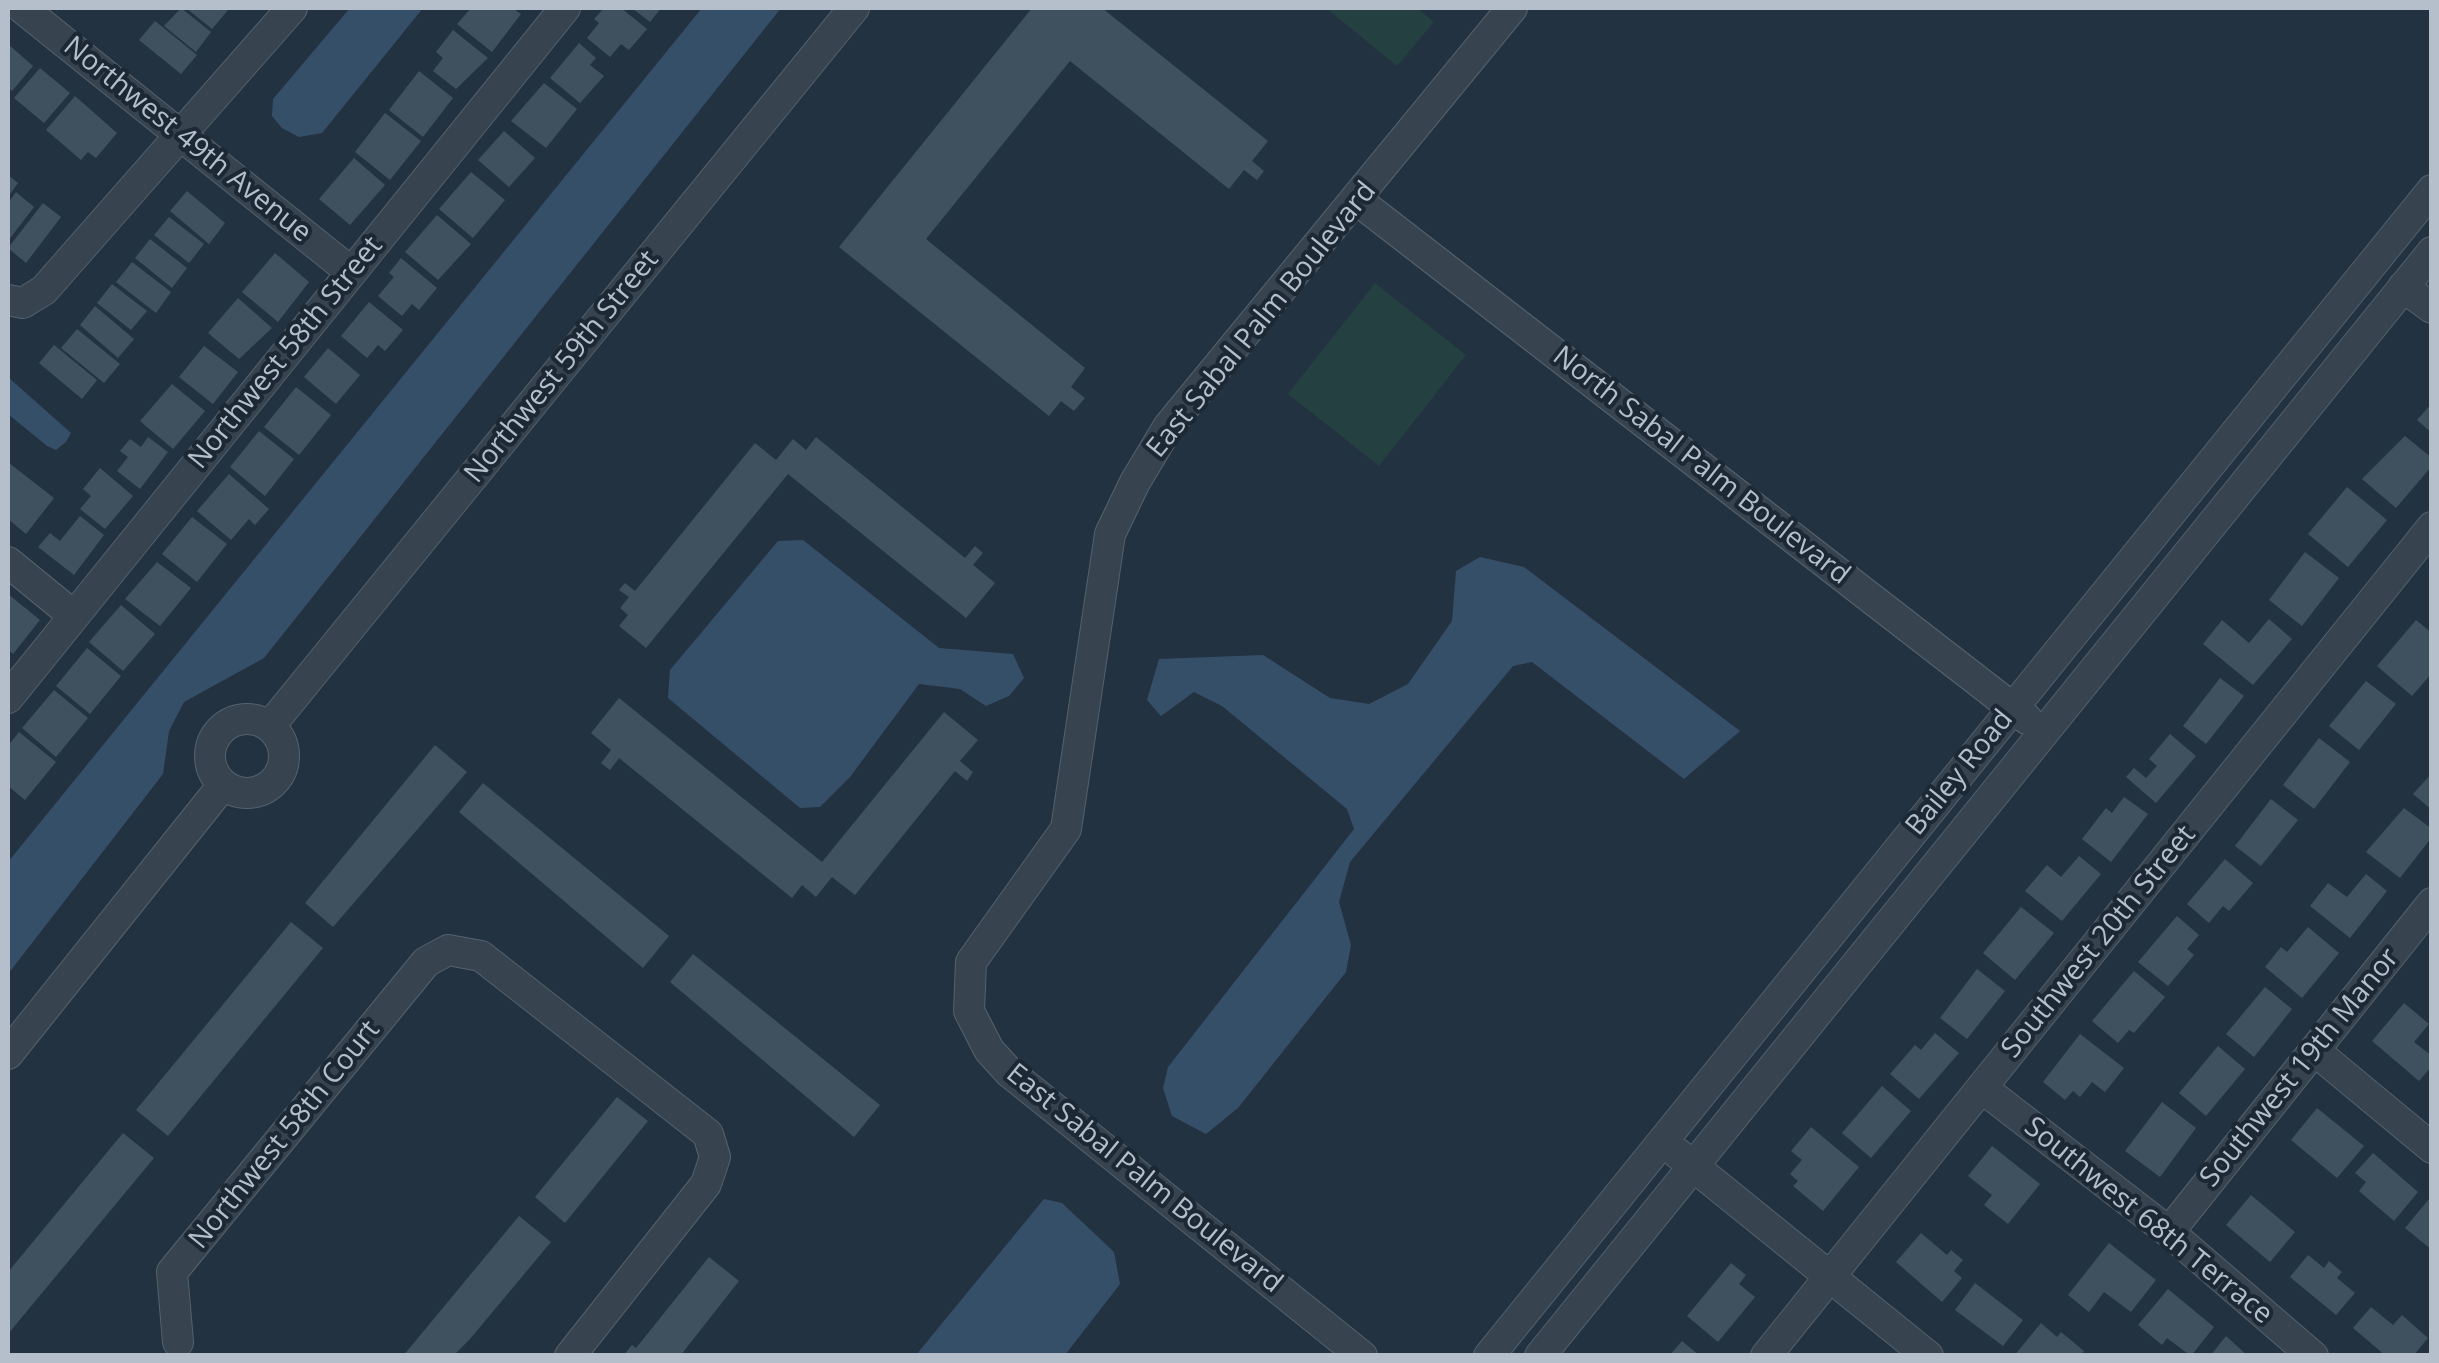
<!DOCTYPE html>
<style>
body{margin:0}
#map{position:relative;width:2439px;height:1363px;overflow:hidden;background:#233240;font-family:"Open Sans",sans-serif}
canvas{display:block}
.frame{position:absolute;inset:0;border:10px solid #b4bfcb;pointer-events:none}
</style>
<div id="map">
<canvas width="2439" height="1363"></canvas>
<div class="frame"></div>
</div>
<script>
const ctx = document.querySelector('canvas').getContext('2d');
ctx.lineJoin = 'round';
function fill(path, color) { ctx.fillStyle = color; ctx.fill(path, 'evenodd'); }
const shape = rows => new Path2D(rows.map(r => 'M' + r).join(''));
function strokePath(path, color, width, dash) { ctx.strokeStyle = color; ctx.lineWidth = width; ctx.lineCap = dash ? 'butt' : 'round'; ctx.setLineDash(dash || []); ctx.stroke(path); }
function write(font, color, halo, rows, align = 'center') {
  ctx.font = font + ' "Open Sans",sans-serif'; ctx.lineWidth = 8; ctx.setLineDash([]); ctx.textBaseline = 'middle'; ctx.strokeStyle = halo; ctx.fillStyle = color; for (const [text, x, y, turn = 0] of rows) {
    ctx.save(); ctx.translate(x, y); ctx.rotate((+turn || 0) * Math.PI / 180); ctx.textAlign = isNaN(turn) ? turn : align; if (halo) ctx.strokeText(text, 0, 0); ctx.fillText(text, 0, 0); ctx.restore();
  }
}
const green = shape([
 [1326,8,1417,8,1434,22,1397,66],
 [1375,283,1466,355,1379,466,1288,394]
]);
const water = shape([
 [350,8,423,8,322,133,299,137,282,128,272,116,273,99],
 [702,8,781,8,264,658,184,702,169,731,163,774,8,974,8,862],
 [8,377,71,433,66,442,56,450,47,446,8,414],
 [803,540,939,648,1013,654,1024,678,1009,696,986,706,960,689,919,684,850,777,820,807,800,808,668,698,670,670,778,541],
 [1480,557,1524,567,1740,731,1684,779,1532,662,1513,666,1350,862,1339,902,1351,945,1346,972,1238,1108,1206,1134,1172,1116,1163,1088,1168,1067,1354,829,1347,809,1222,706,1194,692,1161,716,1147,700,1159,659,1263,655,1330,698,1369,704,1408,684,1452,621,1456,571],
 [1044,1199,1062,1203,1114,1252,1120,1284,1065,1355,916,1355]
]);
const building = shape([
 [181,8,211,32,196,52,164,26],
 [186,8,224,8,228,10,212,29],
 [471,8,512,8,521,14,492,52,457,24],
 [604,8,621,8,647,29,629,50,621,44,610,57,587,38,599,23,594,19],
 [632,8,661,8,650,22],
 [1032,8,1102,8,1268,141,1252,161,1264,171,1257,180,1244,170,1229,189,1070,61,926,239,1085,368,1071,387,1085,398,1074,411,1061,401,1049,416,839,247],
 [155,21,197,55,181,74,139,40],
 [453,30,488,58,456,89,433,71,443,58,436,52],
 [579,43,596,58,590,65,604,76,580,103,550,78],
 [8,44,33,66,12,91,8,88],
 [40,68,70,93,44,123,14,98],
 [419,71,453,98,423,137,389,110],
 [544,83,577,109,546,148,511,121],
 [75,96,117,133,96,158,88,152,81,160,46,130],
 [385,113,421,141,390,180,355,152],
 [504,131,535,158,509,187,478,160],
 [354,158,385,185,350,225,319,199],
 [471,172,505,200,473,238,439,209],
 [8,175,18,183,8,197],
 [187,191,225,223,209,244,170,211],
 [16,192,34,207,8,241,8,203],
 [43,203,61,217,26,263,8,248],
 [437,215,471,244,438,280,405,252],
 [169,217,204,244,189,263,154,235],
 [150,239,187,268,172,288,135,258],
 [275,253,309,282,278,322,242,292],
 [401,258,437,288,419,310,412,304,402,316,378,296,394,277,389,273],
 [132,262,171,292,156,313,116,282],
 [112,284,147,311,131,330,97,303],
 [238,298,272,328,239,359,208,333],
 [369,302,403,330,385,351,378,345,367,358,341,336],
 [95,306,134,339,118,358,80,325],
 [77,329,120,364,104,383,61,348],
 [54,345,97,380,82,399,39,363],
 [204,346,238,372,213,404,179,377],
 [328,348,360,375,336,404,304,377],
 [172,384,205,411,173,449,140,421],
 [296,387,331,415,299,455,264,427],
 [2432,403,2432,433,2417,420],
 [259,431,294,459,265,496,230,467],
 [2405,436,2432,458,2432,466,2396,508,2362,479],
 [148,437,168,452,140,489,117,471,128,457,120,451,130,439,141,447],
 [816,437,965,558,975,546,983,553,973,565,995,583,966,618,788,474,646,648,619,626,628,615,620,608,629,597,619,590,625,583,635,591,755,443,776,460,793,439,806,450],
 [9,463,54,498,26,534,8,519],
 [100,468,133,496,105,529,80,509,91,496,83,489],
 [229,474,269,509,255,525,249,519,231,540,197,511],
 [2347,487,2387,520,2348,567,2308,534],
 [80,516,104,535,74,575,38,547,50,533,60,541],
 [192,517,227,544,197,582,162,554],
 [2305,552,2339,578,2302,626,2269,600],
 [157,562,191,588,160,626,125,599],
 [8,594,40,620,13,654,8,650],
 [121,605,155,634,123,671,89,642],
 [2269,619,2292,639,2253,685,2203,644,2222,620,2249,643],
 [2416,620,2432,633,2432,673,2412,696,2377,666],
 [87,648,121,676,90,714,56,686],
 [2220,678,2244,696,2206,744,2183,726],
 [2366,681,2396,704,2359,750,2329,726],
 [54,690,88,718,56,757,22,728],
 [619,698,822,862,944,712,978,740,960,761,973,772,967,781,955,771,855,895,832,877,816,897,802,885,792,898,619,758,610,770,601,763,611,750,591,733],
 [19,732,56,762,25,800,8,786,8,746],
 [2170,734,2196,756,2156,803,2126,777,2134,768,2146,778,2157,766,2149,759],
 [2319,738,2350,762,2314,809,2283,785],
 [435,745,467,772,333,927,305,903],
 [2432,773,2432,810,2413,794],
 [483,783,669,936,643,968,459,812],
 [2124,797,2148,814,2111,862,2082,839,2106,808,2112,813],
 [2271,799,2298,820,2261,866,2235,846],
 [2404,808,2432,829,2432,837,2400,878,2366,852],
 [2079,856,2101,874,2062,921,2025,891,2047,865,2061,877],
 [2225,859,2253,883,2229,911,2223,906,2209,923,2187,904],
 [2366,874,2387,891,2350,938,2310,906,2328,883,2347,897],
 [2021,907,2054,933,2015,980,1983,953],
 [2177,916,2199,935,2187,949,2194,955,2168,986,2138,962],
 [291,922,323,948,168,1136,136,1110],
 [2308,927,2339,953,2302,998,2265,967,2281,947,2287,952],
 [693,954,880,1105,854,1137,670,982],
 [1977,969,2005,991,1967,1039,1940,1018],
 [2134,971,2165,997,2134,1033,2129,1030,2118,1043,2092,1021],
 [2265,987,2292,1009,2254,1057,2226,1034],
 [2404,1003,2429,1024,2414,1042,2432,1056,2432,1066,2419,1081,2372,1041],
 [1935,1033,1959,1053,1919,1099,1890,1074,1915,1045,1921,1050],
 [2080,1034,2124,1068,2105,1092,2092,1082,2080,1097,2073,1091,2065,1100,2043,1082],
 [2218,1046,2245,1069,2206,1116,2179,1093],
 [1882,1086,1911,1111,1871,1158,1842,1133],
 [617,1097,648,1121,565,1223,535,1197],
 [2162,1102,2196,1128,2160,1177,2125,1151],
 [2317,1108,2364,1146,2337,1178,2291,1140],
 [1811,1127,1859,1167,1823,1211,1793,1186,1798,1181,1790,1174,1802,1160,1791,1151],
 [123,1133,154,1158,8,1334,8,1272],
 [1992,1146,2040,1184,2008,1224,1984,1205,1992,1195,1968,1176],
 [2373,1153,2418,1192,2394,1221,2359,1191,2366,1182,2355,1173],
 [2251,1195,2295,1232,2270,1262,2226,1225],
 [2429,1199,2432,1201,2432,1250,2405,1228],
 [519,1216,551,1242,470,1339,453,1356,403,1356],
 [1921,1233,1947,1255,1951,1250,1963,1260,1954,1271,1962,1278,1942,1302,1896,1262],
 [2109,1243,2156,1280,2131,1312,2104,1292,2089,1312,2068,1295],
 [2308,1255,2324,1268,2329,1261,2342,1272,2337,1278,2355,1293,2336,1315,2290,1277],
 [709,1257,739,1281,680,1356,623,1356,632,1345,636,1348],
 [1731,1263,1746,1275,1739,1284,1755,1297,1718,1342,1687,1316],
 [1975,1283,2023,1320,2003,1346,1955,1310],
 [2168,1289,2214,1327,2191,1356,2167,1338,2162,1345,2138,1325],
 [2371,1307,2393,1325,2402,1315,2428,1338,2413,1356,2386,1356,2353,1328],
 [2041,1323,2057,1337,2061,1332,2084,1351,2080,1356,2014,1356],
 [2226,1336,2248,1356,2210,1356],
 [1682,1341,1700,1356,1669,1356]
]);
const minor = shape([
 [22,8,351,272],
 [1357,200,2027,719],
 [2403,287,2432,308],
 [8,300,23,303,44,290,292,8],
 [8,562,74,616],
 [8,698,565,8],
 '210 756a37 37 0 1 1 74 0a37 37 0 1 1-74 0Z',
 [270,726,854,8],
 [2315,1051,2432,1148],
 [8,1054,223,785],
 [1982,1088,2169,1232,2313,1356],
 [1677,1153,1928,1356],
 [2169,1232,2432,903],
 [178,1342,172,1272,426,962,448,950,481,956,708,1134,715,1157,706,1184,570,1356],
 [1362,1356,1009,1072,989,1050,969,1011,971,962,1066,829,1110,534,1135,482,1168,427,1512,8],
 [1489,1356,2432,190],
 [1540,1356,2432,252],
 [1766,1356,2432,527]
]);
const streetNames = [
 ["Northwest 49th Avenue",187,140,39],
 ["East Sabal Palm Boulevard",1262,320,-51],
 ["Northwest 58th Street",286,353,-51],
 ["Northwest 59th Street",562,367,-51],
 ["North Sabal Palm Boulevard",1701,466,38],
 ["Bailey Road",1960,773,-51],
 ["Southwest 20th Street",2099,942,-51],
 ["Southwest 19th Manor",2300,1068,-51],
 ["Northwest 58th Court",285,1135,-51],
 ["East Sabal Palm Boulevard",1144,1179,39],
 ["Southwest 68th Terrace",2148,1221,39]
];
fill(green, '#254041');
fill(water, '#364f68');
fill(building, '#3f515f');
strokePath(minor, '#55626e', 32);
strokePath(minor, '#374450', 30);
write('28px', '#b4bfcb', '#1c2935', streetNames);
</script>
